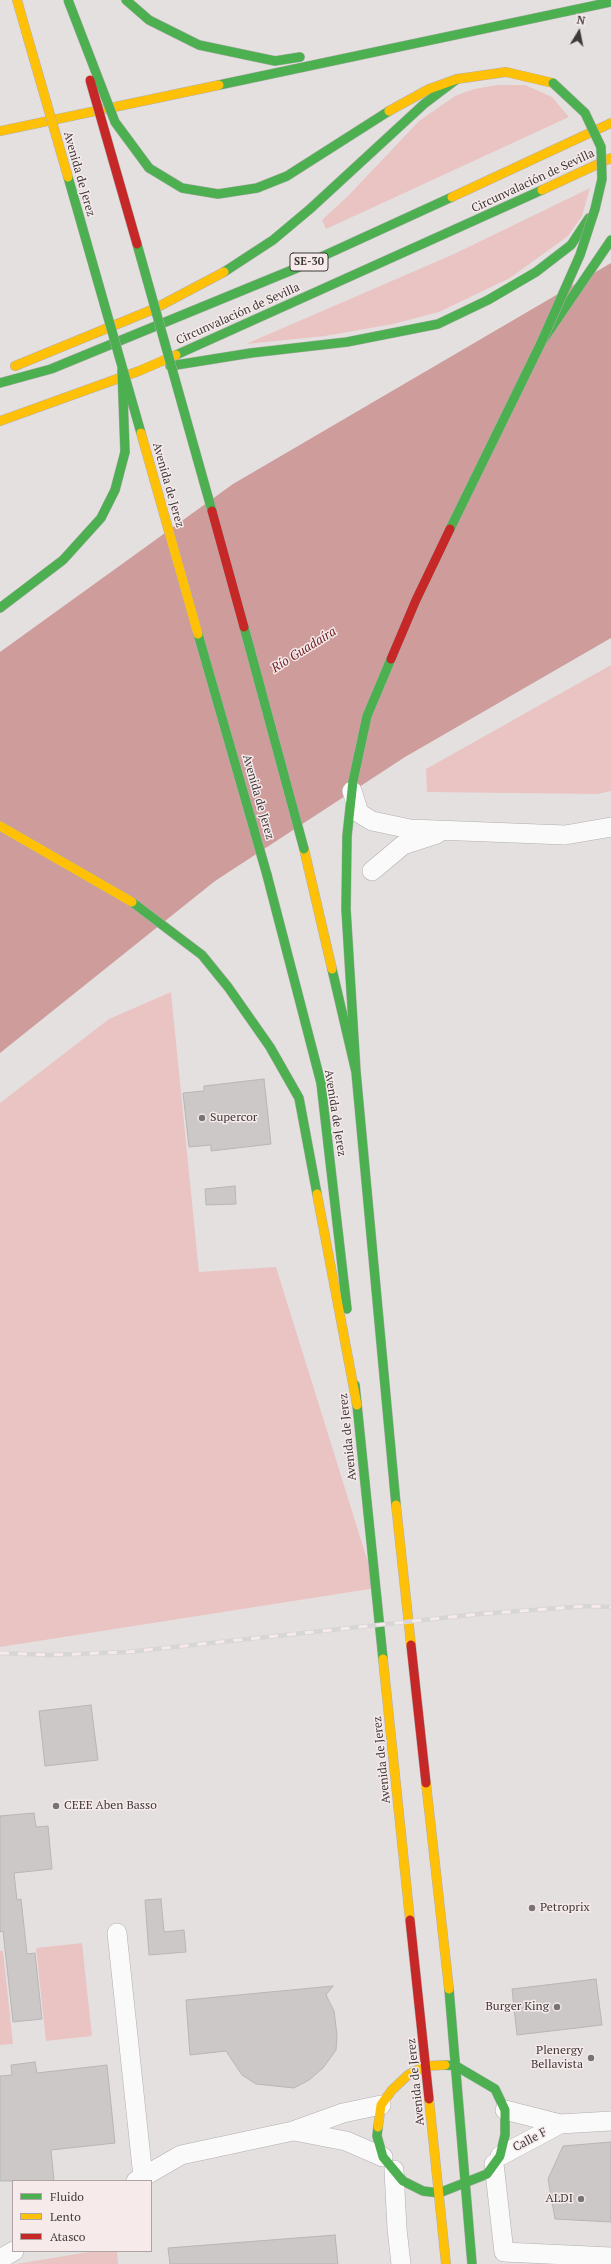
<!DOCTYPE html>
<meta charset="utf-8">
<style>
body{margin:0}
#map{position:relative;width:611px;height:2264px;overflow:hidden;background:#e5e0e0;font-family:"PT Serif",serif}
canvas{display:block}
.legend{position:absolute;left:12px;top:2180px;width:140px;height:72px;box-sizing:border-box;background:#f6eaea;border:1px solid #ada4a4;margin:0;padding:5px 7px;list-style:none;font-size:12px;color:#3f3a3a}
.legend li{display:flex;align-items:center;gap:8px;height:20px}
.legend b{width:20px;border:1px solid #ada4a4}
.north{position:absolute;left:559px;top:12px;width:40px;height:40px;-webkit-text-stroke:3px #f6eaea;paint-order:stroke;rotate:10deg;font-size:11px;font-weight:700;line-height:16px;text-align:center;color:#3f3a3a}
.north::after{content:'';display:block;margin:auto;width:14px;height:18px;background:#3f3a3a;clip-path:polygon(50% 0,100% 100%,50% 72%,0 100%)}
</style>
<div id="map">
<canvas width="611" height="2264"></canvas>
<ul class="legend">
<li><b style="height:5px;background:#4caf50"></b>Fluido</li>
<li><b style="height:5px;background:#ffc107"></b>Lento</li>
<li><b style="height:5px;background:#c62828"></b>Atasco</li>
</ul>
<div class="north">N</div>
</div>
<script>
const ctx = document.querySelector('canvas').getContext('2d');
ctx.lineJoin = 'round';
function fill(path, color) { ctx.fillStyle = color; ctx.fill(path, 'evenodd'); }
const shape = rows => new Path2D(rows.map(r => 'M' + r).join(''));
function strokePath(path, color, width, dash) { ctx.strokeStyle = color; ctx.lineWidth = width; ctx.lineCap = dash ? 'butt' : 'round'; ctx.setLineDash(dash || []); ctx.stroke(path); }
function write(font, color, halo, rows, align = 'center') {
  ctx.font = font + ' "PT Serif",serif'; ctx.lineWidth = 3; ctx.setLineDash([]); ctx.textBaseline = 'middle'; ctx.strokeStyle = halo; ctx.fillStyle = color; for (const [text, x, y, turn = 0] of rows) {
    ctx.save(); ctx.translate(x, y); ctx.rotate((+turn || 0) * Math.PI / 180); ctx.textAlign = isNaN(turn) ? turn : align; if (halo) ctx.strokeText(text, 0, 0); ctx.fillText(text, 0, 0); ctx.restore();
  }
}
const green = shape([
 [497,85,525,85,552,97,569,117,326,229,322,220,348,196,419,121,455,96,474,89],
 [590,188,582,216,568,236,510,278,439,312,393,324,325,336,246,344,454,254],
 [611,665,611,791,597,794,427,792,426,769],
 [171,992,199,1272,276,1267,376,1588,0,1647,0,1103,109,1019],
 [82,1943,92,2036,46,2041,36,1948],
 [0,1951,3,1951,13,2044,0,2045],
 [95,2251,117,2251,118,2264,16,2264]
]);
const water = shape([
 [611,263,611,638,405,757,215,881,0,1053,0,652,233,484]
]);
const building = shape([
 [264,1079,271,1144,211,1151,211,1145,189,1147,183,1093,204,1091,204,1086,264,1079],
 [235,1186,236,1204,206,1205,205,1189,235,1186],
 [91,1705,98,1760,45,1766,39,1711,91,1705],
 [34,1813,36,1827,48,1826,52,1869,14,1873,17,1900,21,1899,27,1954,35,1953,42,2019,13,2022,3,1931,0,1932,0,1816,34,1813],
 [161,1899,164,1932,184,1930,186,1952,149,1955,145,1900,161,1899],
 [596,1979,602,2025,517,2035,512,1989,596,1979],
 [333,1986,326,1995,334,2011,337,2035,336,2050,323,2068,309,2080,294,2088,256,2084,242,2075,226,2051,190,2055,186,2000,333,1986],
 [35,2062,37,2073,107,2065,115,2143,51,2150,54,2181,0,2181,0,2076,12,2075,11,2065,35,2062],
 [611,2142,611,2222,555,2219,548,2179,563,2146,611,2142],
 [335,2235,338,2264,170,2264,168,2248,335,2235]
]);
const street = shape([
 [352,791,359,813,372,821,410,829,565,835,611,827],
 [372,871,403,845,437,834],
 [117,1933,143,2177],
 [505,2110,560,2124,611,2121],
 [294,2131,346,2141,383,2157],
 [500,2156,560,2124],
 [494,2164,504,2252,611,2257],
 [394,2170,397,2229,401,2264],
 [136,2181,181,2155,293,2131,343,2113,381,2105],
 [0,2259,14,2251]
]);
const fast = shape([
 [126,0,149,20,199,45,275,61,300,57],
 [219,85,611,2],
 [149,168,182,188,218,194,257,188,287,176,389,111],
 [224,272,273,240,310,209,424,104,457,79],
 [176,355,542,190],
 [170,366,251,353,347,342,438,324,488,300,536,272,571,245,589,218],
 [0,383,51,369,297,268,452,197],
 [450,529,541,343,611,240],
 [0,608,63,560,101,518,115,490,125,452],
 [267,875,321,1083,347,1309],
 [132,902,202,955,228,987,270,1047,299,1098,317,1194],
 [332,969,356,1072,396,1505],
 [356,1072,346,909,347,836,353,781,367,716,391,659],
 [355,1385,383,1659],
 [449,1989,472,2264],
 [378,2127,377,2136,383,2157,403,2181,423,2191,439,2193,487,2174,500,2156,505,2135,505,2110,495,2089,456,2066,445,2065]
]);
const slow = shape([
 [17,0,27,35],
 [389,111,429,89,457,79,506,72,553,83],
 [0,131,219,85],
 [542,190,611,158],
 [452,197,611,123],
 [15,366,154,309,224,272],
 [0,421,139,371,176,355],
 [0,826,132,902],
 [304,849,332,969],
 [317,1194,357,1405],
 [396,1505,411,1645],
 [383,1659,410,1920],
 [426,1783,449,1989],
 [429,2099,446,2264],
 [378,2127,381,2105,392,2090,408,2075,425,2066,445,2065]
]);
const jam = shape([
 [391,659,416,600,450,529],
 [411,1645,426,1783],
 [410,1920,429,2099]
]);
const rail = shape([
 [0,1653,49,1655,128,1652,479,1614,587,1606,611,1607]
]);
const fastBridge = shape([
 [68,0,115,122,149,168],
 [68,177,141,433],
 [137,244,212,511],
 [541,343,580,255,595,209,602,179,601,147,585,113,553,83],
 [122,369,125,452],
 [244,627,304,849],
 [198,634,267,875]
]);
const slowBridge = shape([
 [27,35,68,177],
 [141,433,198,634]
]);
const jamBridge = shape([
 [90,80,137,244],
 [212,511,244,627]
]);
const markers = [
 [202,1118,4,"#797474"],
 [56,1806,4,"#797474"],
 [532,1908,4,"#797474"],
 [557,2007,4,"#797474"],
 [591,2058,4,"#797474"],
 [581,2199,4,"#797474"]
];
const shields = [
 [309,262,38]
];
const shieldNames = [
 ["SE-30",309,262]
];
const streetNames = [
 ["Avenida de Jerez",79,174,74],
 ["Circunvalación de Sevilla",533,181,-25],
 ["Circunvalación de Sevilla",238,314,-24],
 ["Avenida de Jerez",168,485,74],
 ["Avenida de Jerez",258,797,74],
 ["Avenida de Jerez",335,1113,81],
 ["Avenida de Jerez",348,1437,-96],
 ["Avenida de Jerez",382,1760,-96],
 ["Avenida de Jerez",416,2082,-96],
 ["Calle F",530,2140,-28]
];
const poiNames = [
 ["Supercor",210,1118],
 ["CEEE Aben Basso",64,1806],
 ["Petroprix",540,1908],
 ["Burger King",549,2007,"right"],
 ["Plenergy",583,2051,"right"],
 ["Bellavista",583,2065,"right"],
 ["ALDI",573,2199,"right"]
];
const waterNames = [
 ["Río Guadaíra",304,650,-32]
];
fill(green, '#eac4c3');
fill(water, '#cd9c9b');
fill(building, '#ccc8c8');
strokePath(building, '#b8b5b5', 1);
strokePath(street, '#b2aeae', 20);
strokePath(fast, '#b2aeae', 10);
strokePath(slow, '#b2aeae', 10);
strokePath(jam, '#b2aeae', 10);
strokePath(street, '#fbfafa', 19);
strokePath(fast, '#4caf50', 9);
strokePath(slow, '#ffc107', 9);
strokePath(jam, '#c62828', 9);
strokePath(rail, '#d7d5d5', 4.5);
strokePath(rail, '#f6eaea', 3, [9]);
strokePath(fastBridge, '#b2aeae', 10, []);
strokePath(slowBridge, '#b2aeae', 10, []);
strokePath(jamBridge, '#b2aeae', 10, []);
strokePath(fastBridge, '#4caf50', 9);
strokePath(slowBridge, '#ffc107', 9);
strokePath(jamBridge, '#c62828', 9);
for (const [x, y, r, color] of markers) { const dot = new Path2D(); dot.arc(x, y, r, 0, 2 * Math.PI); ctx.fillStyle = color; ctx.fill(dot); strokePath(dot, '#f6eaea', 1.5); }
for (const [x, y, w] of shields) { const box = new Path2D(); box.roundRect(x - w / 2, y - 9, w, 18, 3); ctx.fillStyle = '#f6eaea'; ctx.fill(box); strokePath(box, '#3f3a3a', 1); }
write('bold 11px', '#3f3a3a', null, shieldNames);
write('12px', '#3f3a3a', '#f6eaea', streetNames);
write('12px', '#3f3a3a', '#f6eaea', poiNames, 'left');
write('italic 13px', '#711f24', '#f6eaea', waterNames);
</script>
